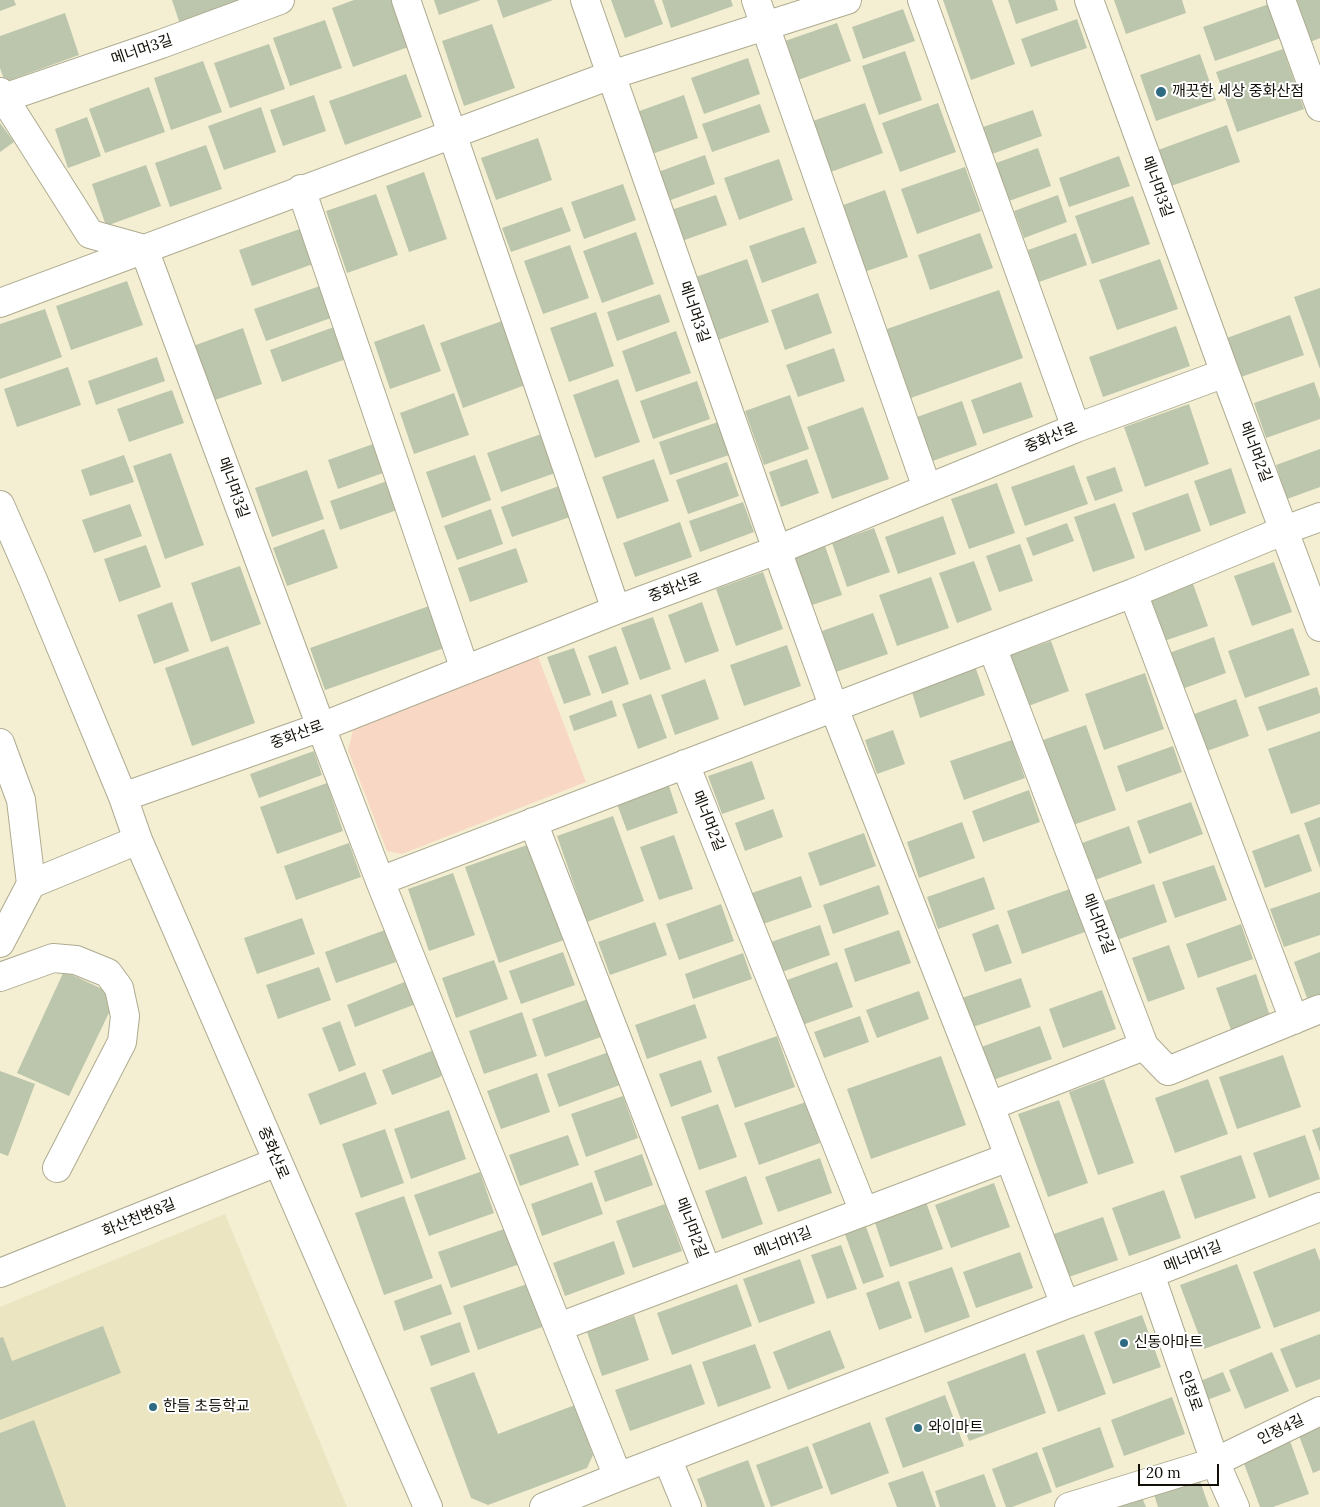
<!DOCTYPE html>
<meta charset="utf-8">
<style>
body{margin:0}
#map{position:relative;width:1320px;height:1507px;overflow:hidden;background:#f4efd3;font-family:Lora,serif}
canvas{display:block}
.scale{position:absolute;left:1138px;top:1464px;width:81px;height:22px;box-sizing:border-box;border:2px solid #110f06;border-top:0;padding-left:6px;font-size:15px;line-height:18px;white-space:nowrap;color:#110f06;-webkit-text-stroke:4px #fff;paint-order:stroke}
</style>
<div id="map">
<canvas width="1320" height="1507"></canvas>
<div class="scale">20 m</div>
</div>
<script>
const ctx = document.querySelector('canvas').getContext('2d');
ctx.lineJoin = 'round';
function fill(path, color) { ctx.fillStyle = color; ctx.fill(path, 'evenodd'); }
const shape = rows => new Path2D(rows.map(r => 'M' + r).join(''));
function strokePath(path, color, width, dash) { ctx.strokeStyle = color; ctx.lineWidth = width; ctx.lineCap = dash ? 'butt' : 'round'; ctx.setLineDash(dash || []); ctx.stroke(path); }
function write(font, color, halo, rows, align = 'center') {
  ctx.font = font + ' Lora,"Noto Sans KR",serif'; ctx.lineWidth = 4; ctx.setLineDash([]); ctx.textBaseline = 'middle'; ctx.strokeStyle = halo; ctx.fillStyle = color; for (const [text, x, y, turn = 0] of rows) {
    ctx.save(); ctx.translate(x, y); ctx.rotate((+turn || 0) * Math.PI / 180); ctx.textAlign = isNaN(turn) ? turn : align; if (halo) ctx.strokeText(text, 0, 0); ctx.fillText(text, 0, 0); ctx.restore();
  }
}
const built = shape([
 [225,1214,347,1507,0,1507,0,1307]
]);
const green = shape([
 [537,654,586,782,402,854,387,851,348,750,354,726]
]);
const building = shape([
 [0,0,14,0,16,5,0,11],
 [172,0,248,0,180,24],
 [354,0,395,0,411,46,353,67,332,8],
 [434,0,481,0,439,15],
 [497,0,553,0,503,18],
 [611,0,654,0,663,24,625,38],
 [662,0,731,0,733,6,671,28],
 [943,0,992,0,1015,64,971,80],
 [1008,0,1055,0,1058,10,1016,24],
 [1114,0,1182,0,1186,13,1126,34],
 [1295,0,1320,0,1320,38,1310,42],
 [1269,4,1281,38,1215,61,1203,27],
 [903,9,915,41,863,59,852,27],
 [65,13,79,55,5,82,0,68,0,36],
 [1077,19,1087,48,1031,67,1021,39],
 [325,20,342,68,290,86,273,38],
 [837,23,851,61,798,80,785,41],
 [492,24,515,88,464,106,442,41],
 [269,44,285,89,230,108,214,63],
 [1283,49,1304,109,1237,132,1216,72],
 [905,51,922,100,879,115,862,66],
 [1200,54,1216,100,1156,121,1140,75],
 [748,58,760,94,704,114,691,78],
 [203,61,222,112,171,130,154,78],
 [406,74,422,117,345,145,329,101],
 [149,87,165,132,105,153,89,109],
 [314,95,326,131,283,146,270,110],
 [684,95,698,138,649,155,634,113],
 [865,103,883,153,825,174,807,123],
 [938,103,956,152,900,172,882,123],
 [760,104,770,132,712,152,702,124],
 [261,107,276,152,224,170,208,126],
 [1033,110,1042,136,992,154,983,127],
 [87,117,101,156,68,168,55,129],
 [0,123,14,142,0,152],
 [1227,125,1240,162,1171,186,1158,150],
 [538,138,552,180,496,200,481,158],
 [206,145,222,189,170,207,155,163],
 [1038,148,1051,186,1009,201,996,163],
 [705,155,715,184,668,201,658,172],
 [1119,156,1130,186,1069,207,1059,178],
 [779,159,793,200,739,220,724,178],
 [146,165,161,206,106,226,92,184],
 [965,167,981,211,917,234,901,189],
 [424,172,447,239,409,252,386,186],
 [623,184,636,220,584,239,571,202],
 [885,190,908,257,855,275,832,209],
 [376,194,398,255,347,273,326,211],
 [716,195,727,225,676,243,665,212],
 [1058,195,1067,222,1024,238,1014,211],
 [1133,196,1150,244,1092,264,1075,216],
 [562,207,571,231,511,252,502,228],
 [804,227,817,263,762,283,749,246],
 [300,229,313,264,252,286,239,250],
 [636,232,654,284,602,303,583,251],
 [980,233,993,268,930,290,918,255],
 [1076,233,1087,265,1039,282,1028,250],
 [570,245,589,298,543,314,524,261],
 [747,259,769,322,715,341,693,278],
 [1160,259,1178,309,1117,330,1099,280],
 [127,281,143,325,71,350,56,306],
 [320,286,331,318,266,341,254,309],
 [1320,288,1320,369,1294,297],
 [999,290,1023,358,908,399,884,330],
 [818,293,832,333,785,350,771,310],
 [660,294,670,322,617,341,607,312],
 [45,309,62,357,0,379,0,324],
 [596,312,614,366,569,382,550,328],
 [1290,315,1304,355,1238,378,1224,339],
 [505,320,528,384,463,408,440,343],
 [424,324,441,371,390,389,374,342],
 [1176,326,1190,366,1103,397,1089,357],
 [334,327,346,359,282,382,270,350],
 [243,328,262,384,212,401,193,346],
 [676,331,691,373,636,392,622,351],
 [834,348,845,381,798,397,786,365],
 [157,357,165,381,96,405,88,381],
 [68,367,81,405,17,427,4,389],
 [618,379,640,442,595,458,573,395],
 [697,381,710,419,653,439,640,401],
 [1021,382,1033,417,983,434,971,400],
 [1314,382,1320,399,1320,419,1266,438,1254,403],
 [172,390,184,423,129,442,117,409],
 [454,393,469,435,414,454,400,413],
 [790,395,809,449,764,465,745,411],
 [962,401,977,445,930,462,914,418],
 [1189,404,1209,464,1145,487,1124,427],
 [863,407,889,479,832,499,807,427],
 [718,422,729,455,670,475,659,442],
 [547,432,561,471,501,492,487,453],
 [376,443,386,472,338,489,328,460],
 [1320,449,1320,487,1287,499,1276,465],
 [171,453,204,545,165,559,133,466],
 [124,455,134,482,90,496,81,470],
 [475,455,491,500,442,518,426,472],
 [654,459,669,501,617,519,602,477],
 [807,459,819,493,781,507,769,472],
 [727,462,739,496,688,514,676,480],
 [1074,465,1088,504,1025,526,1011,487],
 [1115,467,1123,491,1095,501,1086,477],
 [1231,468,1246,513,1210,526,1194,481],
 [307,470,324,519,272,537,255,488],
 [393,479,403,508,340,530,330,501],
 [997,483,1015,533,969,549,951,499],
 [559,486,570,517,512,537,501,507],
 [1188,493,1201,531,1145,551,1132,513],
 [743,502,754,532,700,552,689,521],
 [1115,503,1135,558,1093,572,1074,517],
 [130,504,142,536,94,553,82,520],
 [491,509,503,544,457,560,444,526],
 [943,516,956,554,898,574,885,537],
 [680,522,692,557,635,577,623,543],
 [1067,523,1074,541,1033,556,1026,538],
 [874,528,890,572,847,587,832,543],
 [324,529,338,568,287,586,273,548],
 [824,543,842,595,809,606,791,555],
 [1020,544,1033,581,999,592,986,556],
 [146,545,161,587,119,602,104,559],
 [516,548,528,582,470,602,458,568],
 [974,561,992,610,957,623,939,573],
 [1274,562,1292,612,1252,626,1234,576],
 [240,566,261,624,211,642,191,583],
 [763,572,783,629,736,646,716,589],
 [931,577,949,628,897,646,879,595],
 [1192,581,1208,626,1164,641,1148,596],
 [172,602,189,651,154,664,137,615],
 [702,602,719,651,685,663,668,615],
 [432,605,447,647,325,690,310,648],
 [873,613,888,654,836,672,822,631],
 [653,617,671,669,640,680,621,628],
 [1293,628,1310,675,1245,698,1228,651],
 [1214,637,1226,673,1182,689,1169,653],
 [1051,641,1069,691,1023,708,1005,657],
 [787,645,801,686,744,706,730,665],
 [228,646,255,723,192,746,165,668],
 [616,646,629,684,602,694,588,656],
 [574,648,591,695,564,704,547,657],
 [975,666,985,695,920,718,911,689],
 [1145,673,1164,729,1104,750,1085,694],
 [705,679,719,719,675,735,661,695],
 [1317,687,1320,697,1320,713,1267,731,1258,707],
 [651,694,667,738,638,749,622,704],
 [1236,699,1249,736,1207,751,1194,714],
 [612,700,617,716,574,731,569,716],
 [1086,725,1116,810,1073,825,1043,740],
 [893,730,905,764,877,774,865,740],
 [1320,731,1320,804,1291,814,1268,749],
 [1012,740,1025,778,964,800,950,761],
 [1173,746,1182,772,1126,792,1117,766],
 [314,751,322,775,259,798,250,774],
 [752,761,765,799,722,814,708,776],
 [327,783,343,831,277,854,260,807],
 [669,786,678,813,627,831,617,804],
 [1029,790,1040,822,983,842,972,811],
 [1191,802,1203,834,1149,854,1137,821],
 [773,809,783,837,745,851,735,823],
 [613,816,644,901,587,922,557,836],
 [1320,817,1320,868,1304,823],
 [962,822,975,858,919,878,907,842],
 [1129,826,1142,863,1095,880,1082,843],
 [864,833,876,866,820,886,808,853],
 [1299,834,1312,871,1265,888,1252,851],
 [674,835,693,889,659,900,640,847],
 [349,843,361,877,296,900,284,866],
 [530,844,564,940,499,963,465,867],
 [1214,865,1227,900,1175,918,1162,882],
 [453,873,475,935,429,951,408,889],
 [801,876,812,907,763,924,752,893],
 [984,877,995,909,938,929,927,897],
 [1154,884,1167,922,1117,940,1104,901],
 [879,885,889,914,833,934,823,905],
 [1070,889,1085,932,1022,954,1007,911],
 [1320,892,1320,935,1284,947,1270,909],
 [721,904,734,941,679,960,666,924],
 [302,918,315,954,257,974,244,938],
 [655,922,667,955,610,975,598,942],
 [998,924,1012,963,985,972,972,934],
 [1241,924,1253,959,1198,978,1186,944],
 [820,925,830,955,782,972,771,942],
 [385,930,396,962,336,983,325,952],
 [899,930,911,963,855,982,844,949],
 [1169,945,1185,989,1148,1002,1132,958],
 [563,952,575,985,521,1004,509,971],
 [1320,952,1320,994,1307,998,1294,962],
 [743,953,752,979,693,999,685,974],
 [494,960,508,999,456,1018,442,978],
 [837,962,853,1007,802,1025,787,980],
 [319,967,331,1000,278,1019,266,985],
 [64,971,117,996,69,1096,17,1073],
 [1256,974,1270,1016,1231,1030,1216,988],
 [1021,978,1031,1007,973,1027,962,998],
 [407,981,416,1004,355,1027,347,1005],
 [1102,990,1116,1029,1063,1048,1049,1009],
 [919,991,929,1019,877,1038,866,1010],
 [588,999,601,1037,545,1057,532,1019],
 [695,1004,707,1038,647,1059,635,1025],
 [522,1012,537,1056,484,1074,469,1031],
 [860,1016,869,1042,824,1058,814,1032],
 [340,1021,356,1065,339,1072,322,1028],
 [1040,1026,1052,1059,993,1080,981,1047],
 [777,1036,795,1087,735,1108,717,1057],
 [442,1047,449,1065,440,1077,392,1095,382,1070],
 [609,1052,620,1085,559,1107,547,1074],
 [1283,1055,1301,1107,1237,1129,1219,1077],
 [941,1056,966,1125,871,1159,847,1089],
 [701,1060,712,1092,671,1107,659,1074],
 [0,1071,35,1084,8,1156,0,1153],
 [365,1072,377,1104,320,1125,308,1094],
 [537,1073,550,1112,501,1129,487,1091],
 [1104,1079,1134,1163,1098,1175,1069,1092],
 [1208,1079,1228,1134,1175,1153,1155,1098],
 [623,1096,638,1138,586,1157,571,1114],
 [1059,1100,1088,1183,1048,1197,1018,1114],
 [806,1102,820,1143,759,1165,744,1123],
 [718,1104,737,1157,699,1170,681,1117],
 [449,1110,466,1159,411,1179,394,1129],
 [1320,1127,1320,1152,1312,1130],
 [385,1129,404,1183,361,1198,342,1144],
 [568,1135,579,1165,520,1186,509,1155],
 [1305,1135,1320,1179,1269,1198,1253,1153],
 [642,1154,653,1185,605,1202,594,1171],
 [1241,1155,1256,1198,1195,1219,1180,1176],
 [820,1158,832,1193,778,1212,765,1177],
 [480,1172,494,1213,429,1236,414,1195],
 [746,1176,763,1224,722,1239,705,1191],
 [592,1182,603,1214,542,1236,531,1204],
 [994,1183,1010,1227,951,1248,935,1205],
 [1164,1190,1181,1238,1129,1256,1112,1208],
 [404,1196,433,1278,384,1295,355,1213],
 [926,1202,943,1249,890,1267,874,1220],
 [665,1204,682,1251,633,1268,616,1221],
 [1103,1217,1118,1260,1066,1278,1051,1235],
 [863,1218,884,1277,863,1284,842,1226],
 [507,1228,520,1264,451,1288,438,1252],
 [614,1241,625,1274,565,1296,553,1263],
 [841,1245,857,1289,827,1299,811,1255],
 [1315,1248,1320,1261,1320,1311,1274,1328,1253,1272],
 [1020,1252,1033,1288,976,1308,963,1272],
 [800,1259,815,1303,759,1323,743,1279],
 [1237,1264,1261,1328,1204,1349,1180,1285],
 [952,1267,970,1317,925,1333,908,1282],
 [899,1281,912,1318,879,1330,866,1293],
 [530,1283,545,1326,478,1350,463,1306],
 [441,1284,452,1314,404,1331,394,1301],
 [737,1284,752,1326,672,1355,657,1313],
 [634,1315,649,1360,602,1376,587,1332],
 [1142,1315,1161,1367,1113,1384,1094,1332],
 [460,1322,470,1352,431,1366,420,1336],
 [103,1326,121,1373,0,1420,0,1338,3,1337,12,1361],
 [830,1330,845,1368,788,1390,773,1352],
 [1084,1334,1106,1394,1058,1412,1036,1351],
 [1320,1334,1320,1379,1296,1388,1280,1349],
 [755,1344,771,1388,718,1407,702,1362],
 [1272,1352,1289,1391,1245,1409,1229,1370],
 [1025,1353,1046,1413,969,1441,947,1382],
 [691,1364,705,1404,630,1431,615,1390],
 [474,1372,498,1434,575,1405,593,1455,587,1468,488,1505,471,1498,430,1388],
 [1223,1372,1231,1391,1207,1400,1200,1381],
 [945,1395,964,1446,903,1468,885,1418],
 [1172,1397,1185,1434,1124,1456,1111,1420],
 [34,1420,66,1507,0,1507,0,1433],
 [870,1422,889,1473,831,1495,812,1444],
 [1320,1425,1320,1470,1313,1473,1298,1433],
 [1100,1427,1114,1467,1056,1488,1042,1448],
 [1290,1441,1309,1494,1273,1507,1260,1507,1242,1458],
 [808,1446,823,1488,771,1507,756,1465],
 [1037,1452,1052,1492,1012,1507,1006,1507,992,1469],
 [748,1460,765,1507,707,1507,697,1479],
 [923,1471,936,1507,897,1507,888,1483],
 [984,1474,996,1507,940,1507,935,1491],
 [1198,1475,1209,1507,1158,1507,1153,1491],
 [1141,1495,1146,1507,1109,1507]
]);
const minor = shape([
 [406,0,616,610],
 [585,0,777,550,834,708,990,1106,1065,1305],
 [756,0,927,488],
 [922,0,1076,428],
 [1089,0,1225,373,1320,627],
 [1281,0,1320,107],
 [0,92,90,234,144,249,321,727,380,881,618,1477],
 [4,98,161,44,280,0],
 [301,189,465,670],
 [0,303,611,75,847,0],
 [0,505,33,580,123,797,138,840,428,1507],
 [1133,593,1294,1020],
 [0,743,21,800,31,884,0,943],
 [685,764,864,1212],
 [123,797,321,727,616,610,777,550,1076,428,1225,373],
 [533,822,707,1271],
 [380,881,1133,593,1285,530,1320,517],
 [31,884,138,840],
 [0,977,53,958,76,960,108,973,119,988,125,1016,122,1042,57,1168],
 [1144,1046,1168,1071,1320,1009],
 [990,1106,1144,1046,992,647],
 [0,1273,277,1162],
 [1150,1274,1215,1462,1235,1507],
 [559,1327,1009,1157],
 [667,1458,687,1507],
 [544,1507,618,1477,1065,1305,1150,1274,1320,1207],
 [1069,1507,1215,1462,1320,1411]
]);
const markers = [
 [1161,92,6,"#2e6a82"],
 [1124,1343,5,"#2e6a82"],
 [153,1407,5,"#2e6a82"],
 [918,1428,5,"#2e6a82"]
];
const streetNames = [
 ["메너머3길",142,50,-19],
 ["메너머3길",1157,187,70],
 ["메너머3길",694,312,71],
 ["중화산로",1051,438,-22],
 ["메너머2길",1255,452,69],
 ["메너머3길",233,488,70],
 ["중화산로",675,588,-21],
 ["중화산로",297,735,-20],
 ["메너머2길",708,821,68],
 ["메너머2길",1098,924,69],
 ["중화산로",273,1153,67],
 ["화산천변8길",139,1218,-22],
 ["메너머2길",691,1228,69],
 ["메너머1길",783,1243,-21],
 ["메너머1길",1193,1257,-21],
 ["인정로",1190,1391,71],
 ["인정4길",1281,1430,-26]
];
const poiNames = [
 ["깨끗한 세상 중화산점",1172,92],
 ["신동아마트",1134,1343],
 ["한들 초등학교",163,1407],
 ["와이마트",928,1428]
];
fill(built, '#ebe6c1');
fill(green, '#f9d7c5');
fill(building, '#bbc6ac');
strokePath(minor, '#aeab90', 30);
strokePath(minor, '#fff', 28);
for (const [x, y, r, color] of markers) { const dot = new Path2D(); dot.arc(x, y, r, 0, 2 * Math.PI); ctx.fillStyle = color; ctx.fill(dot); strokePath(dot, '#fff', 2); }
write('15px', '#110f06', '#fff', streetNames);
write('15px', '#110f06', '#fff', poiNames, 'left');
</script>
